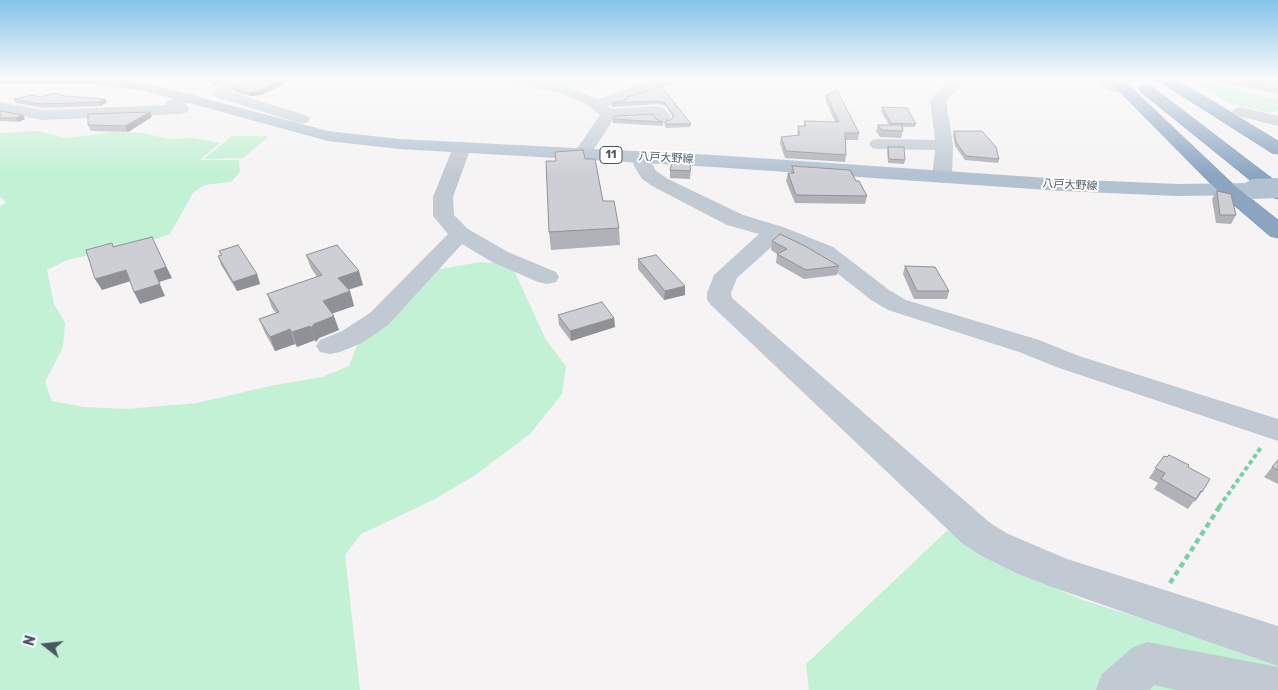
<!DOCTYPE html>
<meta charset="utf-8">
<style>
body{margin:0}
#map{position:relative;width:1278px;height:690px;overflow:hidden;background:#f5f3f3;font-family:Rubik,sans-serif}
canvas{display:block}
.north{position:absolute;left:20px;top:620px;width:50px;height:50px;-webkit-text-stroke:4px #fff;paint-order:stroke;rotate:286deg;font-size:14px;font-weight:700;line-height:20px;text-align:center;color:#4a5661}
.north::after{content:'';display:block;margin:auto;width:18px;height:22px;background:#4a5661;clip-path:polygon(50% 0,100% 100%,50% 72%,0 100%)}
</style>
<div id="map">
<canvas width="1278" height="690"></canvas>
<div class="north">N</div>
</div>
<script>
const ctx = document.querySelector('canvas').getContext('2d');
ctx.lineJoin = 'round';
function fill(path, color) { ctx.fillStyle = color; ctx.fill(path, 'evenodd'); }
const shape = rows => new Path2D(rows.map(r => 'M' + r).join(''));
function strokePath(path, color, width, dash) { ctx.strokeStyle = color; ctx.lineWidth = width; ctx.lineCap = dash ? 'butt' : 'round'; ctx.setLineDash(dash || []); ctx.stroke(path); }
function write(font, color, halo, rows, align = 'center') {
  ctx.font = font + ' Rubik,"Noto Sans JP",sans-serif'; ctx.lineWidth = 4; ctx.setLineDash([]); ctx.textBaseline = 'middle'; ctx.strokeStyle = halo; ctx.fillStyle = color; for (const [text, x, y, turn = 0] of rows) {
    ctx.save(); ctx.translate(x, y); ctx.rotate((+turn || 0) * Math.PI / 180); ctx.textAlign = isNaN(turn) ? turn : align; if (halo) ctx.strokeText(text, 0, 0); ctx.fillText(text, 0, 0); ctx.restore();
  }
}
const green = shape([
 [520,78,613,78,595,84,565,87],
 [1199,81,1278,99,1278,110,1270,113,1231,104,1194,82],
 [37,131,66,138,113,132,144,133,168,139,193,138,220,143,200,160,239,160,240,172,231,182,204,185,193,193,170,234,151,241,67,260,47,270,54,304,65,323,63,347,45,382,52,401,84,407,126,409,197,403,270,386,322,377,349,366,357,345,400,310,435,270,480,262,506,264,514,270,546,340,566,366,562,394,530,434,474,476,433,500,361,534,345,555,360,690,0,690,0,207,6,202,0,197,0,133],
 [232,136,265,136,268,137,243,158,204,159],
 [952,526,992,558,1077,598,1278,662,1278,690,809,690,806,664]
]);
const pathFar1 = shape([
 [1219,507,1262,446]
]);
const path = shape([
 [1170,583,1220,506]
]);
const minor = shape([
 [234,78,253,78,251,81,230,92,308,116,310,119,308,122,302,124,216,97,213,94,219,85,234,78],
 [505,78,531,78,565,86,598,99,643,82,668,78,674,82,672,85,651,89,608,106,612,109,658,106,664,108,672,119,670,122,664,124,658,122,654,116,614,118,589,157,583,158,577,157,574,153,600,115,585,103,555,92,507,81,505,78],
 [949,78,963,78,959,87,946,101,953,145,952,177,949,181,942,183,935,181,932,177,935,150,878,149,872,148,869,144,872,140,878,139,935,140,930,100,947,82,949,78],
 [1092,78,1109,78,1121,88,1119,91,1114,92,1109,91,1092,78],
 [1250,78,1278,78,1278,86,1252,81,1250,78],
 [191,93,196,95,199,98,196,101,185,104,189,109,187,112,181,114,43,120,0,112,0,102,43,110,167,105,165,103,168,100,191,93],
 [1240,107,1278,116,1278,126,1234,115,1232,112,1234,109,1240,107],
 [462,142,468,143,471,147,453,197,454,215,468,229,508,252,556,272,559,277,556,282,547,284,538,282,492,262,462,244,388,325,362,343,340,352,330,354,320,352,316,346,320,340,342,331,370,313,448,234,433,216,433,197,453,147,456,143,462,142],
 [640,151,646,152,656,171,668,179,743,215,783,227,833,247,889,290,906,300,1039,340,1079,356,1278,419,1278,441,1059,368,1019,352,888,310,871,300,817,257,778,241,737,278,731,293,732,298,989,522,1006,533,1067,559,1278,626,1278,666,1052,587,1016,573,980,555,963,544,711,305,707,300,707,293,714,275,759,234,727,225,654,187,642,179,634,166,631,156,634,152,640,151],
 [1147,642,1278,667,1278,690,1176,690,1154,685,1150,690,1096,690,1102,674,1132,648,1147,642]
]);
const major = shape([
 [0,78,109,78,146,83,328,131,399,139,714,155,1062,179,1177,184,1254,183,1261,185,1264,189,1261,193,1254,195,1177,196,1062,191,714,167,399,149,328,141,145,91,90,84,0,84,0,78],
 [1216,78,1243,78,1278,86,1278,94,1218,81,1216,78]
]);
const highway = shape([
 [1106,78,1121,78,1235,186,1278,220,1278,238,1270,236,1221,194,1106,78],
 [1154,78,1172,78,1209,99,1278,141,1278,154,1272,153,1154,78],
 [1146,85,1151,86,1278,183,1278,199,1271,197,1141,92,1139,89,1141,86,1146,85]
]);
const majorBridge = shape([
 [1254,189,1278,188]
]);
const wall = shape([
 [123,78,138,78,135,80],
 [252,78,292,78,285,82,285,83,261,95,250,96,235,92,234,88,251,79],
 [661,86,691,124,690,127,666,128,665,126,665,122,672,119,673,117,665,106,658,104,612,107,612,103,627,99,627,97],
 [826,95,859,133,858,140,846,140,846,155,845,162,785,158,780,143,781,137,798,135,797,133,798,126,804,126,804,121,835,122,826,101],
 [65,96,107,102,101,106,43,108,16,103,14,99],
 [882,107,916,124,915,127,903,127,903,131,901,138,880,137,876,131,878,125,889,125,881,111],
 [0,111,23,115,25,119,18,122,0,121],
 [152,117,128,132,91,131,88,125],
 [613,119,656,119,663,122,663,126,613,123],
 [954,131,999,159,998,163,965,160,955,146,953,135],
 [888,147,905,160,904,164,888,163,887,151],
 [585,159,603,201,619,228,620,245,551,250,549,232],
 [792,166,856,181,867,196,865,204,795,203,786,181,788,173,791,173],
 [691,168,690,179,670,178,670,170],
 [1217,191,1236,215,1231,224,1216,223,1212,199],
 [772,241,839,266,837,275,804,279,776,263,777,254,771,250],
 [219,251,257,274,260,284,237,291,221,265,218,256,221,255],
 [306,255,363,285,348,290,350,291,354,306,332,313,339,330,319,338,316,342,315,340,297,347,295,344,275,351,265,333,259,319,276,313,272,308,267,294,317,277,311,268],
 [638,259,685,286,685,295,664,300,638,269],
 [905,266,949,291,947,299,914,299,903,274],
 [558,315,614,318,615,327,571,341,559,325],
 [1164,456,1188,467,1202,492,1195,502,1194,501,1188,509,1154,489,1158,483,1149,478],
 [1278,460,1278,484,1264,477]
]);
const shadedWall = shape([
 [222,78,230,78,213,86,212,83],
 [285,78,292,78,285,82,285,83,261,95,250,96,249,93],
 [105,99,107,102,101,106,99,102],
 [150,112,152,117,128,132,125,126],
 [23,115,25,119,18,122,16,118],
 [157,248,172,278,159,282,165,296,140,304,134,292,154,271],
 [126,270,131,281,102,290,95,279],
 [359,271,363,285,343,291,338,278],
 [257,274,260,284,237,291,233,282],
 [685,286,685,295,664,300,665,291],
 [350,291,354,306,328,315,323,301],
 [334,316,339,330,319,338,316,342,311,328,314,324],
 [614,318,615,327,571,341,570,331],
 [310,326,315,340,297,347,292,332],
 [290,329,295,344,275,351,270,337]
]);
const building = shape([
 [212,78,222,78,212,83,212,78],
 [252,78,285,78,283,79,284,79,260,91,249,93,234,88,251,79,252,78],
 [661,86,691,124,666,124,665,122,672,119,674,115,665,103,658,101,612,103,628,99,627,97,661,86],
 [837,90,859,133,845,133,846,155,786,151,781,137,800,135,798,126,806,126,804,121,839,122,826,95,837,90],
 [55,93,65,96,105,99,99,102,41,104,14,99,32,95,40,97,55,93],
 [882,107,907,108,916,124,891,123,882,107],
 [0,111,23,115,16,118,0,118,0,111],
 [150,112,125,126,88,125,88,114,150,112],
 [653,114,656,119,663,122,613,119,615,116,653,114],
 [878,125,902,125,903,131,881,130,878,125],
 [954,131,982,131,996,147,999,159,966,156,956,142,954,131],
 [888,147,904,147,905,160,889,159,888,147],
 [583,150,585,159,595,159,603,201,614,201,619,228,549,232,546,161,556,161,555,152,583,150],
 [673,158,691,159,690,171,670,170,673,158],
 [792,166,850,170,856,181,859,181,867,196,796,195,788,173,794,173,792,166],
 [1217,191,1231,194,1236,215,1220,215,1217,191],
 [780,234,805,246,839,266,806,270,777,254,787,249,772,241,780,234],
 [152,237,166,267,154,271,160,284,134,292,126,270,95,279,86,250,112,243,113,247,152,237],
 [238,245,257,274,233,282,218,256,222,255,219,251,238,245],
 [337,245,359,271,338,278,350,291,323,301,334,316,314,324,311,328,310,326,292,332,290,329,270,337,259,319,279,312,267,294,322,275,306,255,337,245],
 [656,255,685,286,665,291,638,259,656,255],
 [905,266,935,267,949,291,917,291,905,266],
 [602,302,614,318,570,331,558,315,602,302],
 [1169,455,1189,465,1188,467,1210,479,1202,492,1201,491,1196,499,1161,479,1165,473,1155,468,1164,456,1167,457,1169,455],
 [1278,460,1278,470,1272,467,1278,460]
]);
const shields = [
 [611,155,22]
];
const shieldNames = [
 ["11",611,155]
];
const farStreetnames = [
 ["八戸大野線",666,158,3],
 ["八戸大野線",1070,185,3]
];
fill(green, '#c3f1d5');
strokePath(highway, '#7690ad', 1);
strokePath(pathFar1, '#7ad0a6', 4, [4.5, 3]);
strokePath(path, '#7ad0a6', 4.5, [5.5, 4]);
fill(minor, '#c1cad2');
fill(major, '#b3c2d1');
fill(highway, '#8ba5c1');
strokePath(majorBridge, '#b3c2d1', 20);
fill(wall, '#b0b2b7');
fill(shadedWall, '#909195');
fill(building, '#cdcfd5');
strokePath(building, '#909195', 1);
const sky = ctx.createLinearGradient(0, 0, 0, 175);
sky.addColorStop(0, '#85c3ea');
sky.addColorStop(0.45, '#fafafa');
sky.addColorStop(1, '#fafafa00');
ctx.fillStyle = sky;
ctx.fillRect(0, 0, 1278, 175);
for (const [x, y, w] of shields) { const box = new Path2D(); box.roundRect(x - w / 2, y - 8.5, w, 17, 4); ctx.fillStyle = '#fff'; ctx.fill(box); strokePath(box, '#4a5661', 1); }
write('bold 11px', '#4a5661', null, shieldNames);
write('11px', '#4a5661', '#fff', farStreetnames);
</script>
